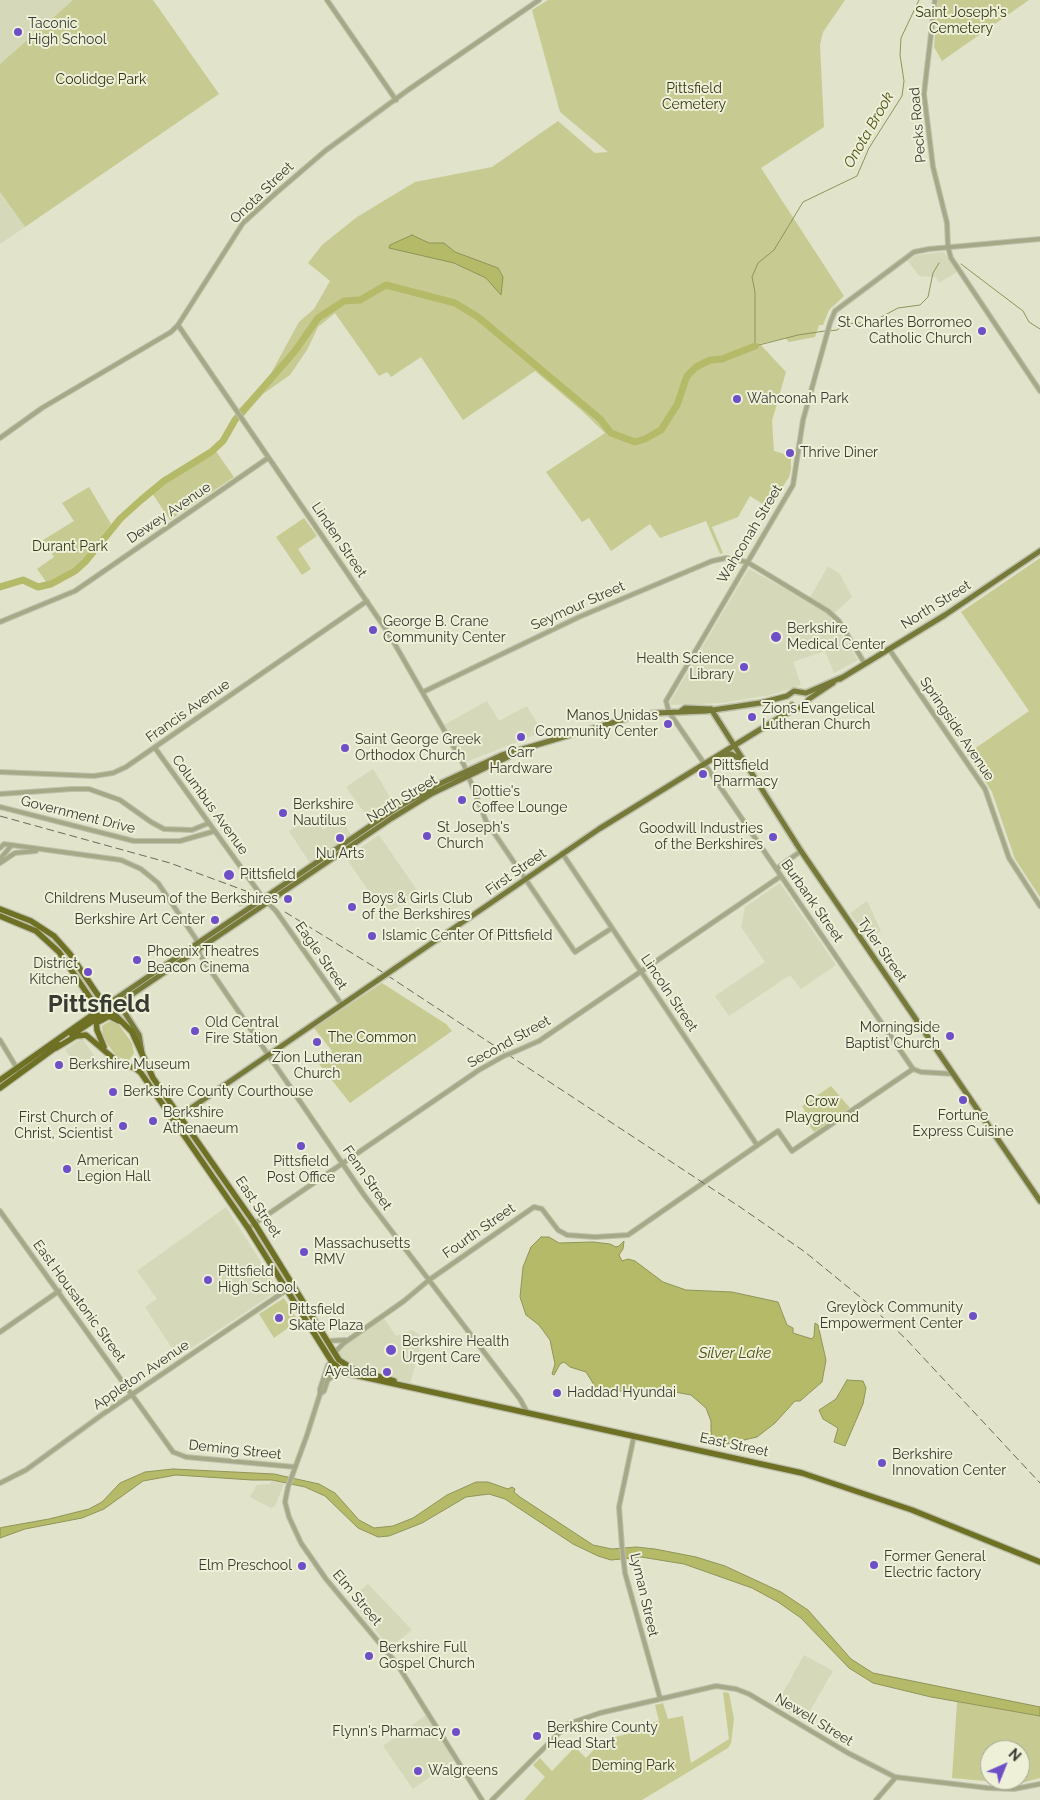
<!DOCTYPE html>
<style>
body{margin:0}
#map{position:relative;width:1040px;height:1800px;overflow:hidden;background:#e1e3cb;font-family:Raleway,sans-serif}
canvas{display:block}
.north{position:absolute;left:980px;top:1740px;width:50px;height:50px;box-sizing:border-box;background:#eef0d8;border:1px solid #a6a795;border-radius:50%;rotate:44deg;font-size:14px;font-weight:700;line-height:20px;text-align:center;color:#393a31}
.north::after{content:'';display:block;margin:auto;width:18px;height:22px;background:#6f4fc8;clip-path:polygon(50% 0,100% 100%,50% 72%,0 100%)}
</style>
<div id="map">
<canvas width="1040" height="1800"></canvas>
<div class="north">N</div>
</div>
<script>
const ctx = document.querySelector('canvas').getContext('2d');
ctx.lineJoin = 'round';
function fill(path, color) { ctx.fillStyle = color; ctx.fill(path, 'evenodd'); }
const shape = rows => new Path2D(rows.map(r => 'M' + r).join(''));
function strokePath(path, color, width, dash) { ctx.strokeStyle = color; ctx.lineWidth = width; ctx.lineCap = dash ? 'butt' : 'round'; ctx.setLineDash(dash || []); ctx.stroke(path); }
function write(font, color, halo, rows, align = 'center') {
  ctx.font = font + ' Raleway,sans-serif'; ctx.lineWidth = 4; ctx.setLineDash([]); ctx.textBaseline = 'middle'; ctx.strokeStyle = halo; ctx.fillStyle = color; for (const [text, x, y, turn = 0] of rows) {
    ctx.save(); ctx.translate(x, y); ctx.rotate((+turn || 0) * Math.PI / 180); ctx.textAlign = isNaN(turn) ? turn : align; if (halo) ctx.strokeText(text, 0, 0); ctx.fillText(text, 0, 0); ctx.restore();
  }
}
const built = shape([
 [0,0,73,0,0,64],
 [0,192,25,227,0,244],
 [944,252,957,272,939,283,936,277,919,276,908,261,917,255],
 [828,566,840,574,852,597,830,617,858,660,834,673,825,651,793,662,801,685,771,695,721,703,671,705,670,702,748,570,749,569,808,601],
 [487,701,499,721,527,706,542,732,466,762,444,725],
 [373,769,396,807,372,823,346,787],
 [314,816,323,830,341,818,351,835,310,863,289,831],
 [379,835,419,893,385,915,346,858],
 [780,883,836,965,801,989,790,975,729,1016,715,996,765,962,741,927,745,907],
 [867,901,881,931,869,940,850,913],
 [82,1038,98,1061,81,1072,65,1050],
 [226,1207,279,1290,178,1357,145,1307,157,1299,137,1271],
 [383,1317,396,1336,413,1330,423,1338,410,1383,351,1366,340,1358,338,1351],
 [272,1481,284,1484,275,1506,271,1508,250,1497,257,1485,270,1484],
 [368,1584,412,1630,390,1648,350,1599],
 [804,1655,833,1671,804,1721,776,1705],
 [426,1715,454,1760,413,1789,383,1746]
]);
const green = shape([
 [73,0,153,0,219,94,25,227,0,192,0,64],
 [548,0,845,0,823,32,820,45,824,127,761,168,844,296,829,310,823,325,819,325,815,337,789,342,785,338,760,344,786,372,772,421,774,451,791,456,791,469,789,477,769,508,750,496,738,517,712,527,723,553,720,554,706,521,660,538,650,524,611,551,589,518,582,522,546,472,605,433,581,410,535,371,463,420,421,357,391,377,387,372,379,376,335,313,318,327,307,350,290,375,263,394,243,417,238,410,270,375,299,322,314,309,330,281,308,263,322,245,357,217,415,182,492,167,558,121,595,153,608,152,560,112,532,10],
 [938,0,1029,0,942,61,934,47],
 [215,450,234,477,170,520,152,493],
 [89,487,111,524,77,567,47,583,37,569,54,557,43,540,74,521,62,503],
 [304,518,317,536,298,549,311,569,302,575,276,537],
 [1040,558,1040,897,1015,859,992,792,967,754,1029,711,961,612],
 [250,889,253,898,240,907,234,899],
 [382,983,446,1024,452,1031,350,1103,315,1059,318,1061,332,1051,314,1028],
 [110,1021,119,1025,132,1043,134,1053,129,1060,117,1057,103,1038,102,1026],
 [831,1086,850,1108,814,1132,801,1114,805,1111,802,1106],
 [284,1298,298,1321,274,1338,259,1314],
 [723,1692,729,1693,734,1719,731,1743,728,1748,642,1800,524,1800,545,1777,533,1765,540,1758,552,1771,575,1747,586,1758,603,1740,652,1728,651,1723,659,1721,655,1705,663,1703,668,1719,683,1716,691,1763,729,1739],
 [957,1702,1040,1716,1040,1778,1018,1784,952,1778],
 [990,1750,1020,1750,1020,1780,990,1780]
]);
const water = shape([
 [412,235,429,243,444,243,455,252,498,268,503,277,501,295,486,278,454,263,389,248,390,245,412,235],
 [541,1237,549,1237,559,1243,593,1242,610,1244,616,1247,619,1246,624,1241,623,1249,619,1255,622,1261,628,1259,635,1261,663,1282,686,1290,732,1292,778,1302,787,1325,793,1328,793,1333,812,1339,814,1336,815,1323,818,1325,826,1360,822,1382,800,1401,795,1401,775,1423,757,1437,722,1445,715,1442,711,1437,711,1421,706,1408,691,1395,669,1391,604,1391,596,1388,586,1372,570,1367,564,1362,560,1364,554,1375,552,1374,555,1364,550,1340,539,1325,526,1315,520,1297,523,1267,531,1247,541,1237],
 [847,1380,863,1381,866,1388,863,1404,845,1446,834,1442,838,1428,823,1419,819,1410,836,1399,847,1380],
 [173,1469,274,1474,319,1484,335,1493,359,1520,374,1528,393,1526,413,1518,447,1495,476,1482,488,1482,508,1489,512,1487,515,1489,514,1492,520,1497,593,1545,612,1549,636,1547,655,1549,696,1557,725,1566,781,1592,808,1610,851,1659,873,1673,1040,1707,1040,1716,931,1697,873,1683,849,1668,801,1618,778,1602,752,1588,684,1564,641,1557,611,1560,598,1556,573,1544,505,1499,489,1494,466,1497,422,1523,389,1536,378,1537,358,1528,325,1496,305,1487,272,1480,252,1480,176,1475,143,1481,104,1509,82,1518,25,1529,0,1538,0,1528,4,1527,49,1519,89,1509,102,1502,120,1483,145,1472,173,1469]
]);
const stream = shape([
 [961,264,1023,311,1029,322,1040,329],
 [825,331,798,335,755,346,755,292,752,277,758,263,774,250,803,202,857,176,869,148,902,96,904,81,900,55,901,38,919,0],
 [829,331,837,330,846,324,872,322,898,308,920,305,928,297,933,273,939,263]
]);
const river = shape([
 [0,587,23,580,38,587,51,584,75,571,85,562,120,519,141,500,164,481,211,452,223,441,235,420,295,351,318,318,344,301,360,300,386,285,455,303,478,317,600,419,611,433,635,442,645,439,661,430,677,405,687,376,696,367,710,360,722,359,755,346]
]);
const tertiary = shape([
 [327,0,396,100],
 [935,0,924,94,933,167,947,223,948,247,951,258,1040,391],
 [178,325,389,634,464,765,486,821,575,952,612,928],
 [0,438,42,408,171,332,178,325,243,223,276,193,325,151,408,90,539,0],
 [0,622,75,591,268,458],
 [889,649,985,789,1009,858,1040,906],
 [423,692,579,617,712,561,726,558,747,562,828,611,839,621,865,664],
 [155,748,263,898,276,911,342,1005],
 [0,772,94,776,113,773,126,767,367,601],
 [0,794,72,789,89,789,120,800,151,822,164,829,192,830,209,823],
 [0,807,134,841,180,841,215,831],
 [0,848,4,844,121,860,141,869,158,883,196,939,200,955,364,1195,520,1399,527,1412],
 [562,853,757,1145],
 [0,859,11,846],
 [0,863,15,853,36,851],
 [776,869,801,851],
 [0,1040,18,1070],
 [514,1052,539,1041,781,876],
 [954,1074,921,1072,913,1069,669,712,666,701,793,485,803,420,830,323,835,311,914,252,929,249,1040,239],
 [0,1211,173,1452,186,1457,295,1467],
 [248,1228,479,1070,504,1056],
 [0,1332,59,1291],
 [328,1341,345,1340],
 [334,1353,344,1343,404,1301,429,1280,534,1207,542,1209,558,1230,567,1235,595,1237,628,1235,778,1131,792,1151,913,1069],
 [332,1362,328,1365,320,1389,320,1394,307,1435,288,1487,285,1502,289,1517,301,1543,326,1579,397,1664,482,1800],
 [329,1379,336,1374,345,1373],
 [320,1394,324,1391,331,1370,332,1362],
 [634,1436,619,1507,622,1547,625,1573,660,1698],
 [0,1483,26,1470,103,1414,294,1285],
 [492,1800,568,1724,600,1713,716,1686,736,1689,749,1694,848,1753,895,1777,988,1788,1014,1789,1040,1784],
 [876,1800,896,1777]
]);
const primary = shape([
 [840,679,945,615,1040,551],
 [795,708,803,708,809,699,833,683],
 [711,709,801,851,1040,1201],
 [681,711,685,708,711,709],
 [785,711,792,705],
 [720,755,731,754,740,759],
 [394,969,599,829,795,708],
 [127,1000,123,1010,139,1035,142,1053],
 [105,1006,398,807,437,785,502,755,632,717,656,713,706,711,760,703,787,696,794,691,806,693,843,677],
 [109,1010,392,818,431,794,514,754],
 [178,1117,378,980]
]);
const trunk = shape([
 [0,909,31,921,54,936,70,954,104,1004,132,1032,153,1078,255,1224,339,1360,353,1369,394,1381],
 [0,916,36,931,59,952,95,1005,97,1030,104,1047],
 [100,1021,109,1016,119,1021],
 [72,1035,109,1010],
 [56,1048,76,1036,86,1035,119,1063,135,1068,141,1073,248,1228,332,1362,345,1373,802,1473,912,1510,1040,1562],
 [0,1080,105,1006],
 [0,1088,59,1045]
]);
const rail = shape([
 [0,816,170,863,246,891],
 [285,912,373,966,740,1207,805,1252,865,1301,906,1339,1040,1483]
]);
const tertiaryBridge = shape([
 [504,1056,514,1052]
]);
const primaryBridge = shape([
 [378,980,394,969]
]);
const markers = [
 [18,32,5,"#6f4fc8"],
 [982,331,5,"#6f4fc8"],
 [737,399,5,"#6f4fc8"],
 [790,453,5,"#6f4fc8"],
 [373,630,5,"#6f4fc8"],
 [776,637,6,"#6f4fc8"],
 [744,667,5,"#6f4fc8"],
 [752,717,5,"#6f4fc8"],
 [668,724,5,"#6f4fc8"],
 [521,737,5,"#6f4fc8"],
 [345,748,5,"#6f4fc8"],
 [703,774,5,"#6f4fc8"],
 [462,800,5,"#6f4fc8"],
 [283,813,5,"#6f4fc8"],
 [427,836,5,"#6f4fc8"],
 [773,837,5,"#6f4fc8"],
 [340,838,5,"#6f4fc8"],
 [229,875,6,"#6f4fc8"],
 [288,899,5,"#6f4fc8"],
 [352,907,5,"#6f4fc8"],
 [215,920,5,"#6f4fc8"],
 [372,936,5,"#6f4fc8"],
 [137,960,5,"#6f4fc8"],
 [88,972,5,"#6f4fc8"],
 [195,1031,5,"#6f4fc8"],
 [950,1036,5,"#6f4fc8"],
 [317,1042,5,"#6f4fc8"],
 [59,1065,5,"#6f4fc8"],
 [113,1092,5,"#6f4fc8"],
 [963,1100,5,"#6f4fc8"],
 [153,1121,5,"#6f4fc8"],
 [123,1126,5,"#6f4fc8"],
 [301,1146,5,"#6f4fc8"],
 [67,1169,5,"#6f4fc8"],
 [304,1252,5,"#6f4fc8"],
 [208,1280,5,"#6f4fc8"],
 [973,1316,5,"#6f4fc8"],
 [279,1318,5,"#6f4fc8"],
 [391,1350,6,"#6f4fc8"],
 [387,1372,5,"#6f4fc8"],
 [557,1393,5,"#6f4fc8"],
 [882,1463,5,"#6f4fc8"],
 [874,1565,5,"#6f4fc8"],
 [302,1566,5,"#6f4fc8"],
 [369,1656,5,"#6f4fc8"],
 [456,1732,5,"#6f4fc8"],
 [537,1736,5,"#6f4fc8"],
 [418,1771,5,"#6f4fc8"]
];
const parkNames = [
 ["Saint Joseph's",961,13],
 ["Cemetery",961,29],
 ["Coolidge Park",101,80],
 ["Pittsfield",694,89],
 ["Cemetery",694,105],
 ["Durant Park",70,547],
 ["The Common",372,1038],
 ["Crow",822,1102],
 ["Playground",822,1118],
 ["Deming Park",633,1766]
];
const poiNames = [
 ["Taconic",28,24],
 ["High School",28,40],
 ["St Charles Borromeo",972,323,"right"],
 ["Catholic Church",972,339,"right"],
 ["Wahconah Park",747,399],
 ["Thrive Diner",800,453],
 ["George B. Crane",383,622],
 ["Community Center",383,638],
 ["Berkshire",787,629],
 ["Medical Center",787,645],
 ["Health Science",734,659,"right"],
 ["Library",734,675,"right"],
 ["Zions Evangelical",762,709],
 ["Lutheran Church",762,725],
 ["Manos Unidas",658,716,"right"],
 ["Community Center",658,732,"right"],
 ["Saint George Greek",355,740],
 ["Orthodox Church",355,756],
 ["Carr",521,753,"center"],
 ["Hardware",521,769,"center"],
 ["Pittsfield",713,766],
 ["Pharmacy",713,782],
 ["Dottie's",472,792],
 ["Coffee Lounge",472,808],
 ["Berkshire",293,805],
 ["Nautilus",293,821],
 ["St Joseph's",437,828],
 ["Church",437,844],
 ["Goodwill Industries",763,829,"right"],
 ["of the Berkshires",763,845,"right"],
 ["Nu Arts",340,854,"center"],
 ["Pittsfield",240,875],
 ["Childrens Museum of the Berkshires",278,899,"right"],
 ["Boys & Girls Club",362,899],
 ["of the Berkshires",362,915],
 ["Berkshire Art Center",205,920,"right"],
 ["Islamic Center Of Pittsfield",382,936],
 ["Phoenix Theatres",147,952],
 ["Beacon Cinema",147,968],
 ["District",78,964,"right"],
 ["Kitchen",78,980,"right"],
 ["Old Central",205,1023],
 ["Fire Station",205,1039],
 ["Morningside",940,1028,"right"],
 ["Baptist Church",940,1044,"right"],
 ["Zion Lutheran",317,1058,"center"],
 ["Church",317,1074,"center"],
 ["Berkshire Museum",69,1065],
 ["Berkshire County Courthouse",123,1092],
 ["Berkshire",163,1113],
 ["Athenaeum",163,1129],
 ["Fortune",963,1116,"center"],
 ["Express Cuisine",963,1132,"center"],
 ["First Church of",113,1118,"right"],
 ["Christ, Scientist",113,1134,"right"],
 ["American",77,1161],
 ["Legion Hall",77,1177],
 ["Pittsfield",301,1162,"center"],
 ["Post Office",301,1178,"center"],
 ["Massachusetts",314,1244],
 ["RMV",314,1260],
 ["Pittsfield",218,1272],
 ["High School",218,1288],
 ["Greylock Community",963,1308,"right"],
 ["Empowerment Center",963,1324,"right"],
 ["Pittsfield",289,1310],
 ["Skate Plaza",289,1326],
 ["Berkshire Health",402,1342],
 ["Urgent Care",402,1358],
 ["Ayelada",377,1372,"right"],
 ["Haddad Hyundai",567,1393],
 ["Berkshire",892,1455],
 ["Innovation Center",892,1471],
 ["Former General",884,1557],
 ["Electric factory",884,1573],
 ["Elm Preschool",292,1566,"right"],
 ["Berkshire Full",379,1648],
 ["Gospel Church",379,1664],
 ["Berkshire County",547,1728],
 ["Head Start",547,1744],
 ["Flynn's Pharmacy",446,1732,"right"],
 ["Walgreens",428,1771]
];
const streetNames = [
 ["Pecks Road",918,125,-95],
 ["Onota Street",262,193,-44],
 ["Dewey Avenue",169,513,-34],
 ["Wahconah Street",750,534,-59],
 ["Linden Street",339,540,56],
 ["North Street",936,605,-32],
 ["Seymour Street",578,606,-24],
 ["Francis Avenue",188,711,-35],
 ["Springside Avenue",957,729,56],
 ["North Street",402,799,-31],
 ["Columbus Avenue",210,805,54],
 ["Government Drive",78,815,14],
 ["First Street",516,872,-35],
 ["Burbank Street",812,901,55],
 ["Tyler Street",882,950,55],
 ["Eagle Street",321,956,55],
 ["Lincoln Street",669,993,56],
 ["Second Street",509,1042,-29],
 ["Fenn Street",367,1178,55],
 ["East Street",258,1207,56],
 ["Fourth Street",479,1231,-35],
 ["East Housatonic Street",79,1301,54],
 ["Appleton Avenue",141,1375,-34],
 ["East Street",734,1445,12],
 ["Deming Street",235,1450,6],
 ["Lyman Street",644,1595,77],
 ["Elm Street",357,1598,50],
 ["Newell Street",814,1720,31]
];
const waterNames = [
 ["Onota Brook",869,130,-60],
 ["Silver Lake",735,1353]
];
const townNames = [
 ["Pittsfield",99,1005]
];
fill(built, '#d5d8b9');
fill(green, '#c7cb92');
fill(water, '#b5ba69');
strokePath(water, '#909458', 1);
strokePath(stream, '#909458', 1);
strokePath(river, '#b5ba69', 7);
strokePath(tertiary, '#bfc1ac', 6);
strokePath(primary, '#bfc1ac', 8);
strokePath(trunk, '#bfc1ac', 8);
strokePath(tertiary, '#a6a987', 4);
strokePath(primary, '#767938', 5);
strokePath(trunk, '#6e7024', 5.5);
strokePath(rail, '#68695c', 1, [8, 4]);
strokePath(tertiaryBridge, '#bfc1ac', 6, []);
strokePath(primaryBridge, '#bfc1ac', 8, []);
strokePath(tertiaryBridge, '#a6a987', 4);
strokePath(primaryBridge, '#767938', 5);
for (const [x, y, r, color] of markers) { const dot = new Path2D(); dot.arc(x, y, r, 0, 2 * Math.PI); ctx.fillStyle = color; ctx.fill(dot); strokePath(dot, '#eef0d8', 2); }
write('14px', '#353613', '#eef0d8', parkNames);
write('14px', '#393a31', '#eef0d8', poiNames, 'left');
write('14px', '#393a31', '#eef0d8', streetNames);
write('italic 15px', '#4e5014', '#eef0d8', waterNames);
write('bold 24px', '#393a31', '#eef0d8', townNames);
</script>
